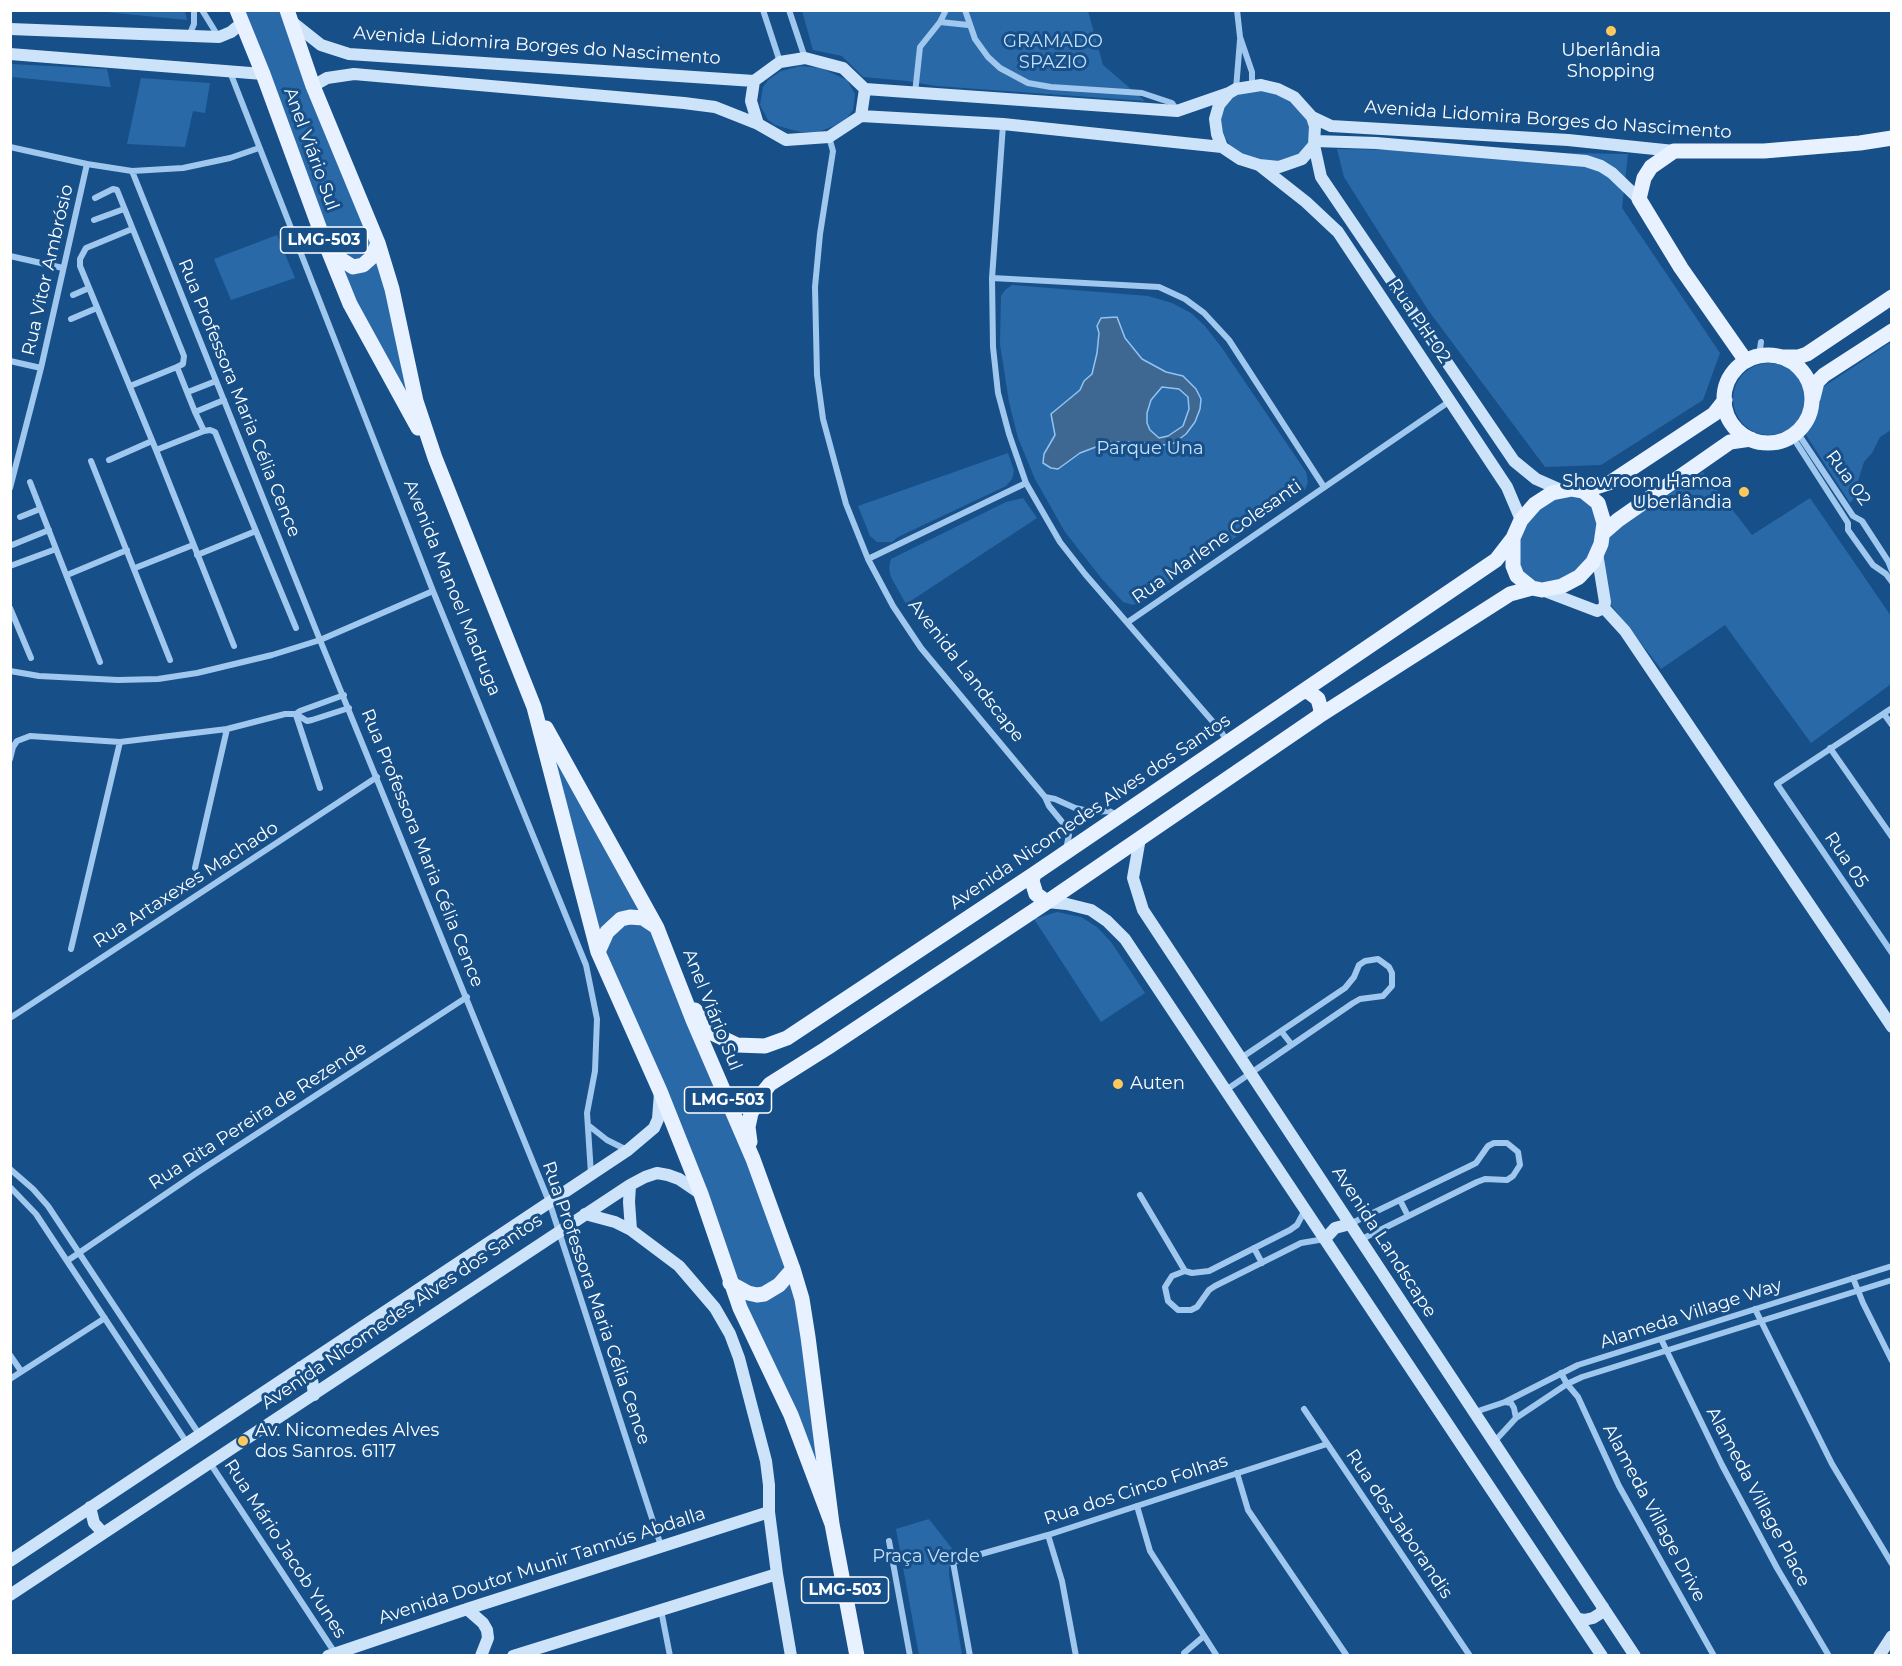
<!DOCTYPE html>
<meta charset="utf-8">
<style>
body{margin:0}
#map{position:relative;width:1902px;height:1666px;overflow:hidden;background:#174f89;font-family:Montserrat,sans-serif}
canvas{display:block}
.frame{position:absolute;inset:0;border:12px solid #fff;pointer-events:none}
</style>
<div id="map">
<canvas width="1902" height="1666"></canvas>
<div class="frame"></div>
</div>
<script>
const ctx = document.querySelector('canvas').getContext('2d');
ctx.lineJoin = 'round';
function fill(path, color) { ctx.fillStyle = color; ctx.fill(path, 'evenodd'); }
const shape = rows => new Path2D(rows.map(r => 'M' + r).join(''));
function strokePath(path, color, width, dash) { ctx.strokeStyle = color; ctx.lineWidth = width; ctx.lineCap = dash ? 'butt' : 'round'; ctx.setLineDash(dash || []); ctx.stroke(path); }
function write(font, color, halo, rows, align = 'center') {
  ctx.font = font + ' Montserrat,sans-serif'; ctx.lineWidth = 6; ctx.setLineDash([]); ctx.textBaseline = 'middle'; ctx.strokeStyle = halo; ctx.fillStyle = color; for (const [text, x, y, turn = 0] of rows) {
    ctx.save(); ctx.translate(x, y); ctx.rotate((+turn || 0) * Math.PI / 180); ctx.textAlign = isNaN(turn) ? turn : align; if (halo) ctx.strokeText(text, 0, 0); ctx.fillText(text, 0, 0); ctx.restore();
  }
}
const green = shape([
 [95,11,185,11,187,20],
 [237,11,287,11,378,243,435,458,350,304],
 [802,11,1088,11,1103,65,1145,101,936,86,907,81,863,77,842,56,813,50],
 [11,64,107,69,111,87,13,77,11,83],
 [800,66,821,68,847,80,855,94,853,110,848,117,834,126,818,132,800,132,775,125,768,120,760,105,763,87,768,80,781,71],
 [141,78,210,83,205,113,193,111,185,147,127,144],
 [1261,91,1276,94,1290,102,1307,120,1310,127,1309,142,1299,154,1278,161,1260,160,1242,154,1230,145,1222,133,1221,120,1224,108,1232,98,1245,92],
 [1337,149,1628,154,1622,208,1720,353,1703,400,1601,465,1545,467,1428,310,1344,177],
 [277,235,295,278,231,300,214,259],
 [1012,285,1148,296,1172,303,1191,313,1205,326,1222,348,1306,472,1308,482,1305,490,1141,602,1133,605,1123,602,1102,579,1065,532,1035,479,1018,438,1009,402,1000,344,1001,296,1005,290],
 [1891,342,1891,430,1880,437,1872,453,1864,462,1857,484,1859,493,1850,503,1806,435,1818,406,1817,391],
 '1733 399a36 36 0 1 1 72 0a36 36 0 1 1-72 0Z',
 [1008,453,1014,471,1012,479,1006,486,898,537,892,542,877,542,870,536,858,506],
 [1703,472,1752,535,1810,498,1891,616,1891,684,1811,743,1725,625,1661,669,1611,605,1602,556,1608,534],
 [1572,495,1581,497,1592,507,1597,523,1595,542,1587,558,1575,571,1559,580,1542,583,1534,582,1522,572,1518,557,1519,540,1527,523,1539,509,1555,499],
 [1023,498,1037,518,906,604,891,577,889,568,891,559,1006,502],
 [534,707,657,928,793,1269,832,1524,598,952],
 [1057,912,1081,917,1097,927,1111,942,1145,993,1101,1022,1034,919],
 [929,1519,961,1560,953,1563,949,1567,949,1575,962,1655,919,1655,896,1529]
]);
const water = shape([
 [1117,317,1125,338,1142,359,1166,372,1183,376,1196,389,1201,399,1200,409,1195,422,1186,434,1174,443,1163,445,1137,442,1109,442,1080,453,1058,469,1051,468,1043,463,1044,454,1055,435,1051,414,1080,390,1084,381,1092,374,1097,353,1099,333,1097,326,1101,318,1117,317],
 [1162,387,1179,389,1188,397,1189,409,1183,426,1168,436,1159,438,1150,430,1147,423,1147,413,1151,400,1162,387]
]);
const street = shape([
 [202,10,218,36],
 [763,10,780,62],
 [789,10,805,58],
 [965,10,975,39,988,57,1000,68,1028,83,1051,87,1142,93,1172,103,1177,110],
 [1237,10,1240,37,1252,72,1252,86],
 [940,22,968,25],
 [189,36,194,24,194,10],
 [230,72,433,591,586,965,597,1019,595,1071,587,1113,591,1174],
 [1236,89,1240,40],
 [915,93,920,47,940,22,946,10],
 [1003,125,992,278,993,347,998,393,1009,434,1026,483,1060,542,1085,574,1220,730,1227,741],
 [829,137,833,151,820,234,815,287,817,375,823,419,846,504,868,559,893,606,921,648,1045,797,1049,806,1067,828,1069,835,1066,849],
 [10,147,87,164,132,171,183,168,230,158,259,148],
 [132,171,320,640,550,1204,661,1546],
 [95,198,113,189,117,190,184,356,183,364,177,367,195,412,204,431,210,430,215,432,296,628],
 [94,220,124,209],
 [132,229,86,248,80,259,80,266,156,450,234,646],
 [10,256,63,268],
 [992,278,1159,287,1185,299,1204,313,1229,340,1324,487],
 [73,295,89,288],
 [71,319,97,308],
 [1759,356,1761,342],
 [10,361,41,368],
 [130,386,177,367],
 [188,392,216,381],
 [195,412,224,400],
 [1797,432,1853,516,1862,521,1888,561,1892,571],
 [1792,436,1848,523,1848,530,1873,565,1886,574,1892,582],
 [156,450,204,431],
 [109,460,152,441],
 [91,461,170,660],
 [30,482,100,662],
 [10,488,41,368,87,164],
 [20,517,40,509],
 [12,545,49,530],
 [197,555,256,531],
 [868,559,1026,483],
 [10,566,56,549],
 [135,568,193,545],
 [67,575,127,550],
 [10,608,31,658],
 [1128,622,1450,401],
 [10,671,39,676,118,680,158,679,197,673,272,655,320,640,433,591],
 [1892,708,1777,784,1892,953],
 [296,714,300,711,344,695],
 [1884,714,1892,725],
 [296,715,320,788],
 [1830,748,1892,837],
 [10,759,13,747,17,741,30,736,120,742,227,729,285,714,296,714,307,721,312,720,349,708],
 [1045,797,1055,799,1075,808,1093,812,1109,811,1119,816],
 [195,868,227,729],
 [71,949,120,742],
 [10,1018,377,777],
 [1281,1031,1292,1045],
 [1226,1090,1353,1003,1360,999,1383,996,1392,986,1392,973,1389,967,1378,959,1365,961,1359,965,1354,977,1345,988,1241,1058],
 [588,1125,607,1140,627,1150],
 [10,1169,33,1189,48,1206,199,1434],
 [10,1187,36,1214,187,1443],
 [1140,1195,1185,1271],
 [1400,1200,1408,1216],
 [1305,1210,1297,1225,1290,1230,1209,1271,1192,1273,1185,1271,1172,1276,1165,1287,1168,1301,1178,1310,1191,1310,1197,1307,1209,1290,1215,1286,1301,1243,1325,1239],
 [1350,1224,1470,1166,1476,1163,1488,1146,1494,1143,1507,1143,1518,1152,1520,1165,1513,1176,1507,1180,1485,1179,1477,1182,1360,1240],
 [1254,1248,1262,1263],
 [67,1261,195,1174,467,997],
 [1853,1278,1863,1303,1892,1361],
 [1755,1309,1832,1464,1892,1564],
 [1661,1339,1722,1465,1777,1568,1829,1656],
 [10,1355,21,1371],
 [1561,1373,1567,1384,1578,1397,1619,1486,1714,1656],
 [10,1379,105,1318],
 [1505,1402,1578,1365,1892,1266],
 [1304,1409,1470,1656],
 [1475,1412,1505,1402,1511,1403,1514,1408,1516,1418,1494,1442],
 [1516,1418,1567,1384,1582,1377,1892,1280],
 [210,1463,335,1653],
 [1237,1473,1248,1510,1347,1656],
 [1137,1506,1150,1551,1217,1656],
 [1048,1535,1062,1581,1076,1656],
 [889,1541,910,1656],
 [661,1610,670,1656],
 [970,1656,953,1562,1048,1535,1327,1444],
 [1184,1656,1184,1653,1204,1636]
]);
const secondary = shape([
 [292,22,321,45,349,54,754,81],
 [10,29,219,37,231,32,242,23],
 [10,54,263,74],
 [805,58,843,68,865,89,861,116,829,137,786,140,758,124,751,101,754,81,780,62,805,58],
 [1261,85,1278,89,1294,97,1312,117,1315,126,1314,145,1302,159,1279,167,1259,165,1240,159,1222,147,1217,134,1215,119,1219,105,1229,93,1236,89,1261,85],
 [313,86,327,78,354,74,684,103,715,107,758,124],
 [865,89,1177,111,1229,93],
 [861,116,1003,124,1222,147],
 [1312,117,1331,126,1568,140,1674,151],
 [1315,141,1376,143,1586,161,1601,166,1612,173,1639,199],
 [1314,145,1321,177,1514,461,1536,479,1561,490],
 [1259,165,1306,202,1338,232,1507,487,1521,520],
 [1597,553,1605,602,1604,608,1625,631,1892,1027],
 [1542,590,1597,611,1604,608],
 [1140,838,1133,878,1143,910,1635,1656],
 [1047,902,1067,904,1091,910,1107,921,1125,939,1602,1656],
 [630,1185,629,1202,631,1230],
 [585,1214,615,1222,631,1230,679,1266,715,1308,730,1334,739,1358,766,1461,769,1485,769,1512,777,1574,791,1656],
 [1325,1239,1335,1228,1350,1224],
 [301,1367,312,1379,314,1395],
 [90,1507,94,1523,103,1533],
 [10,1561,628,1150,654,1128,658,1119,660,1093],
 [10,1595,630,1185,645,1177,657,1173,668,1175,679,1179,701,1194],
 [467,1609,483,1623,487,1630,488,1638,481,1656],
 [1579,1619,1584,1620,1593,1618,1601,1613,1603,1607],
 [328,1656,467,1609,769,1512],
 [513,1656,777,1574],
 [1879,1656,1892,1636]
]);
const primary = shape([
 [237,10,263,74,322,235,350,304,418,428],
 [287,10,313,86,378,243,392,289,416,401,435,458,534,707,598,952,660,1091,701,1194,740,1308,791,1415,832,1524],
 [331,247,342,260,353,267,363,265,372,257,378,243],
 '1724 399a44 44 0 1 1 88 0a44 44 0 1 1-88 0Z',
 [1780,357,1798,357,1807,354,1892,297],
 [1746,361,1681,268,1639,199,1644,178,1651,167,1674,151,1764,151,1860,143,1892,138],
 [1813,398,1817,382,1824,375,1892,331],
 [1572,489,1583,491,1598,503,1604,523,1601,544,1593,562,1579,577,1562,586,1542,590,1532,588,1517,576,1513,566,1513,538,1521,520,1535,504,1552,493,1572,489],
 [1583,491,1611,482,1714,414,1725,400],
 [1603,533,1618,520,1730,442,1751,439],
 [1303,691,1309,692,1318,699,1321,710,1319,716],
 [546,728,657,928,693,1020,753,1159,793,1269,802,1299,808,1337,832,1524,857,1656],
 [1034,874,1032,881,1036,894,1047,902],
 [598,952,607,932,621,919,630,917,643,918,655,926],
 [695,1010,714,1034,737,1045,765,1046,787,1038,1034,874,1496,560,1513,538],
 [750,1142,748,1127,751,1113,761,1095,770,1084,827,1048,1047,902,1319,716,1510,594,1532,588],
 [730,1283,748,1293,757,1295,764,1294,779,1285,793,1269]
]);
const markers = [
 [1611,31,6,"#ffc85d"],
 [1744,492,6,"#ffc85d"],
 [1118,1084,6,"#ffc85d"],
 [243,1441,6,"#ffc85d"]
];
const shields = [
 [324,240,87],
 [728,1100,87],
 [845,1590,87]
];
const shieldNames = [
 ["LMG-503",324,240],
 ["LMG-503",728,1100],
 ["LMG-503",845,1590]
];
const parkNames = [
 ["GRAMADO",1053,42],
 ["SPAZIO",1053,63],
 ["Parque Una",1150,449],
 ["Praça Verde",926,1557]
];
const streetNames = [
 ["Avenida Lidomira Borges do Nascimento",537,46,4],
 ["Avenida Lidomira Borges do Nascimento",1548,120,4],
 ["Anel Viário Sul",311,149,70],
 ["Rua Vitor Ambrósio",48,270,-77],
 ["Rua PH-02",1419,321,56],
 ["Rua Professora Maria Célia Cence",239,398,68],
 ["Rua 02",1848,478,54],
 ["Rua Marlene Colesanti",1217,542,-35],
 ["Avenida Manoel Madruga",452,588,68],
 ["Avenida Landscape",966,671,52],
 ["Avenida Nicomedes Alves dos Santos",1090,812,-34],
 ["Rua Professora Maria Célia Cence",422,848,68],
 ["Rua 05",1846,860,56],
 ["Rua Artaxexes Machado",186,885,-33],
 ["Anel Viário Sul",712,1010,68],
 ["Rua Rita Pereira de Rezende",258,1116,-33],
 ["Avenida Landscape",1384,1242,57],
 ["Rua Professora Maria Célia Cence",596,1303,71],
 ["Avenida Nicomedes Alves dos Santos",402,1312,-34],
 ["Alameda Village Way",1691,1314,-18],
 ["Rua dos Cinco Folhas",1136,1490,-18],
 ["Alameda Village Place",1758,1497,62],
 ["Alameda Village Drive",1654,1513,62],
 ["Rua dos Jaborandis",1399,1524,56],
 ["Rua Mário Jacob Yunes",285,1549,57],
 ["Avenida Doutor Munir Tannús Abdalla",542,1566,-18]
];
const poiNames = [
 ["Uberlândia",1611,51,"center"],
 ["Shopping",1611,72,"center"],
 ["Showroom Hamoa",1732,482,"right"],
 ["Uberlândia",1732,503,"right"],
 ["Auten",1130,1084],
 ["Av. Nicomedes Alves",255,1431],
 ["dos Sanros. 6117",255,1452]
];
fill(green, '#2a69a8');
fill(water, '#3e6792');
strokePath(water, '#92c3f1', 1.5);
strokePath(street, '#a0c7ee', 6);
strokePath(secondary, '#cde3fa', 12);
strokePath(primary, '#e7f1ff', 15);
for (const [x, y, r, color] of markers) { const dot = new Path2D(); dot.arc(x, y, r, 0, 2 * Math.PI); ctx.fillStyle = color; ctx.fill(dot); strokePath(dot, '#174f89', 2); }
for (const [x, y, w] of shields) { const box = new Path2D(); box.roundRect(x - w / 2, y - 13, w, 26, 4.5); ctx.fillStyle = '#174f89'; ctx.fill(box); strokePath(box, '#fff', 1.5); }
write('bold 16px', '#fff', null, shieldNames);
write('18px', '#c6e0fa', '#174f89', parkNames);
write('18px', '#fff', '#174f89', streetNames);
write('18px', '#fff', '#174f89', poiNames, 'left');
</script>
